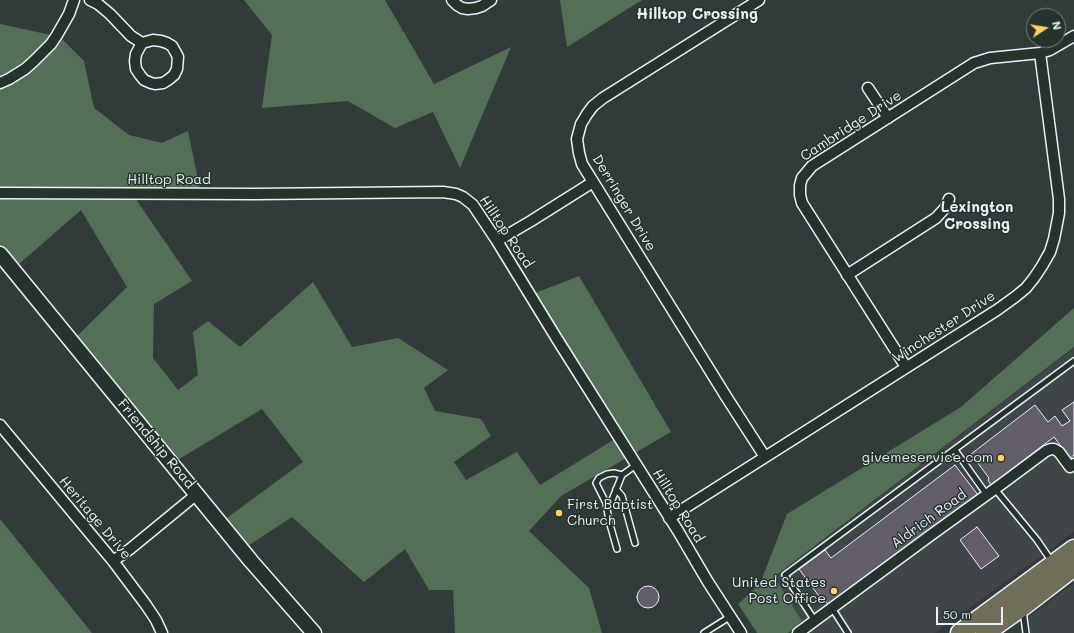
<!DOCTYPE html>
<style>
body{margin:0}
#map{position:relative;width:1074px;height:633px;overflow:hidden;background:#323b39;font-family:Mali,sans-serif}
canvas{display:block}
.north{position:absolute;left:1026px;top:8px;width:40px;height:40px;box-sizing:border-box;background:#26332d;border:1px solid #747f7e;border-radius:50%;rotate:78deg;font-size:11px;font-weight:700;line-height:16px;text-align:center;color:#e8f1f8}
.north::after{content:'';display:block;margin:auto;width:14px;height:18px;background:#ffd166;clip-path:polygon(50% 0,100% 100%,50% 72%,0 100%)}
.scale{position:absolute;left:936px;top:607px;width:67px;height:18px;box-sizing:border-box;border:2px solid #e8f1f8;border-top:0;padding-left:5px;font-size:12px;line-height:14px;white-space:nowrap;color:#e8f1f8;-webkit-text-stroke:3px #26332d;paint-order:stroke}
</style>
<div id="map">
<canvas width="1074" height="633"></canvas>
<div class="north">N</div>
<div class="scale">50 m</div>
</div>
<script>
const ctx = document.querySelector('canvas').getContext('2d');
ctx.lineJoin = 'round';
function fill(path, color) { ctx.fillStyle = color; ctx.fill(path, 'evenodd'); }
const shape = rows => new Path2D(rows.map(r => 'M' + r).join(''));
function strokePath(path, color, width, dash) { ctx.strokeStyle = color; ctx.lineWidth = width; ctx.lineCap = dash ? 'butt' : 'round'; ctx.setLineDash(dash || []); ctx.stroke(path); }
function write(font, color, halo, rows, align = 'center') {
  ctx.font = font + ' Mali,sans-serif'; ctx.lineWidth = 3; ctx.setLineDash([]); ctx.textBaseline = 'middle'; ctx.strokeStyle = halo; ctx.fillStyle = color; for (const [text, x, y, turn = 0] of rows) {
    ctx.save(); ctx.translate(x, y); ctx.rotate((+turn || 0) * Math.PI / 180); ctx.textAlign = isNaN(turn) ? turn : align; if (halo) ctx.strokeText(text, 0, 0); ctx.fillText(text, 0, 0); ctx.restore();
  }
}
const built = shape([
 [1074,348,1074,532,935,633,805,633,774,578],
 [1074,583,1074,633,1030,633,1029,617]
]);
const green = shape([
 [244,0,385,0,434,84,511,47,460,168,433,112,395,128,348,101,262,108,272,35],
 [560,0,642,0,567,47],
 [0,24,60,37,84,61,94,108,129,135,162,143,188,131,201,194,133,195,192,281,154,304,153,358,178,390,198,375,193,332,208,321,240,347,313,282,352,347,398,338,448,370,424,388,435,411,481,419,491,436,454,462,466,480,517,452,540,485,615,439,525,297,579,276,671,432,561,496,529,531,589,588,602,633,455,633,453,590,429,590,405,549,364,582,292,517,240,551,220,523,303,462,262,409,171,464,70,343,127,287,81,210,11,271,0,259],
 [1074,308,1074,347,774,577,802,621,788,633,757,633,738,604,760,584,787,514,961,407],
 [0,519,92,633,0,633]
]);
const building = shape([
 [1074,402,1074,455,1070,458,1054,437,991,485,988,480,989,478,971,454,1035,405,1048,422,1055,416,1062,426,1070,421,1062,410,1074,402],
 [955,465,978,495,829,605,826,602,824,603,799,569,825,550,831,558,955,465],
 [977,527,999,556,981,569,960,540,977,527],
 '637 597a11 11 0 1 1 22 0a11 11 0 1 1-22 0Z'
]);
const lane = shape([
 [955,450,987,495],
 [622,475,612,500,606,503,596,483,599,478,607,474,614,473,622,475,636,465],
 [616,489,622,496,635,543],
 [995,489,1037,540,1052,562],
 [606,503,609,521,617,549],
 [832,608,848,633],
 [1023,610,1026,633],
 [815,621,785,575,1074,361],
 [704,633,731,616]
]);
const street = shape([
 [90,0,98,4,110,14,131,36,142,43],
 [452,0,457,5,462,8,468,9,476,8,482,6,491,0],
 [759,0,603,98,593,106,587,114,581,124,577,139,579,153,582,164,727,398,765,457],
 [153,40,161,41,167,43,172,46,176,53,178,57,177,69,174,75,168,80,163,83,155,84,151,83,144,80,140,75,136,69,135,61,136,54,142,43,153,40],
 [0,83,9,79,25,69,34,61,51,44,57,35,69,14,74,0],
 [868,88,888,118],
 [0,193,255,194,443,192,456,194,463,197,473,205,497,241,557,339,678,531,708,582,741,633],
 [497,241,531,221,593,182],
 [847,275,936,218,946,207,949,199],
 [906,367,802,203,800,195,800,185,802,178,812,166,974,63,990,58,1040,53,1050,50,1074,36],
 [0,425,113,561,146,605,156,620,162,633],
 [669,518,997,310,1015,297,1026,288,1034,278,1042,266,1050,252,1054,239,1059,213,1059,199,1040,53],
 [113,561,130,549,197,494],
 [798,633,931,535,1003,483,1046,451,1051,449,1054,449,1059,452,1070,467,1074,464]
]);
const secondary = shape([
 [0,254,251,561,314,633]
]);
const highway = shape([
 [960,633,1074,549],
 [985,633,1022,607,1074,567]
]);
const markers = [
 [1001,458,4,"#ffd166"],
 [559,513,4,"#ffd166"],
 [834,591,4,"#ffd166"]
];
const streetNames = [
 ["Cambridge Drive",851,126,-33],
 ["Hilltop Road",169,180],
 ["Derringer Drive",624,203,59],
 ["Hilltop Road",506,232,56],
 ["Winchester Drive",944,327,-33],
 ["Friendship Road",156,444,50],
 ["Hilltop Road",678,506,58],
 ["Heritage Drive",95,518,50],
 ["Aldrich Road",929,519,-36]
];
const poiNames = [
 ["givemeservice.com",993,458],
 ["First Baptist",567,505,"left"],
 ["Church",567,521,"left"],
 ["United States",826,583],
 ["Post Office",826,599]
];
const neighbourhoodNames = [
 ["Hilltop Crossing",697,14],
 ["Lexington",977,207],
 ["Crossing",977,224]
];
fill(built, '#404547');
fill(green, '#537057');
fill(building, '#625d68');
strokePath(building, '#e8f1f8', 1);
strokePath(lane, '#e8f1f8', 8);
strokePath(street, '#e8f1f8', 13);
strokePath(secondary, '#e8f1f8', 17);
strokePath(highway, '#e8f1f8', 21);
strokePath(lane, '#26332d', 5);
strokePath(street, '#26332d', 10);
strokePath(secondary, '#26332d', 14);
strokePath(highway, '#706e59', 18);
for (const [x, y, r, color] of markers) { const dot = new Path2D(); dot.arc(x, y, r, 0, 2 * Math.PI); ctx.fillStyle = color; ctx.fill(dot); strokePath(dot, '#26332d', 1.5); }
write('14px', '#e8f1f8', '#26332d', streetNames);
write('14px', '#e8f1f8', '#26332d', poiNames, 'right');
write('bold 15px', '#e8f1f8', '#26332d', neighbourhoodNames);
</script>
